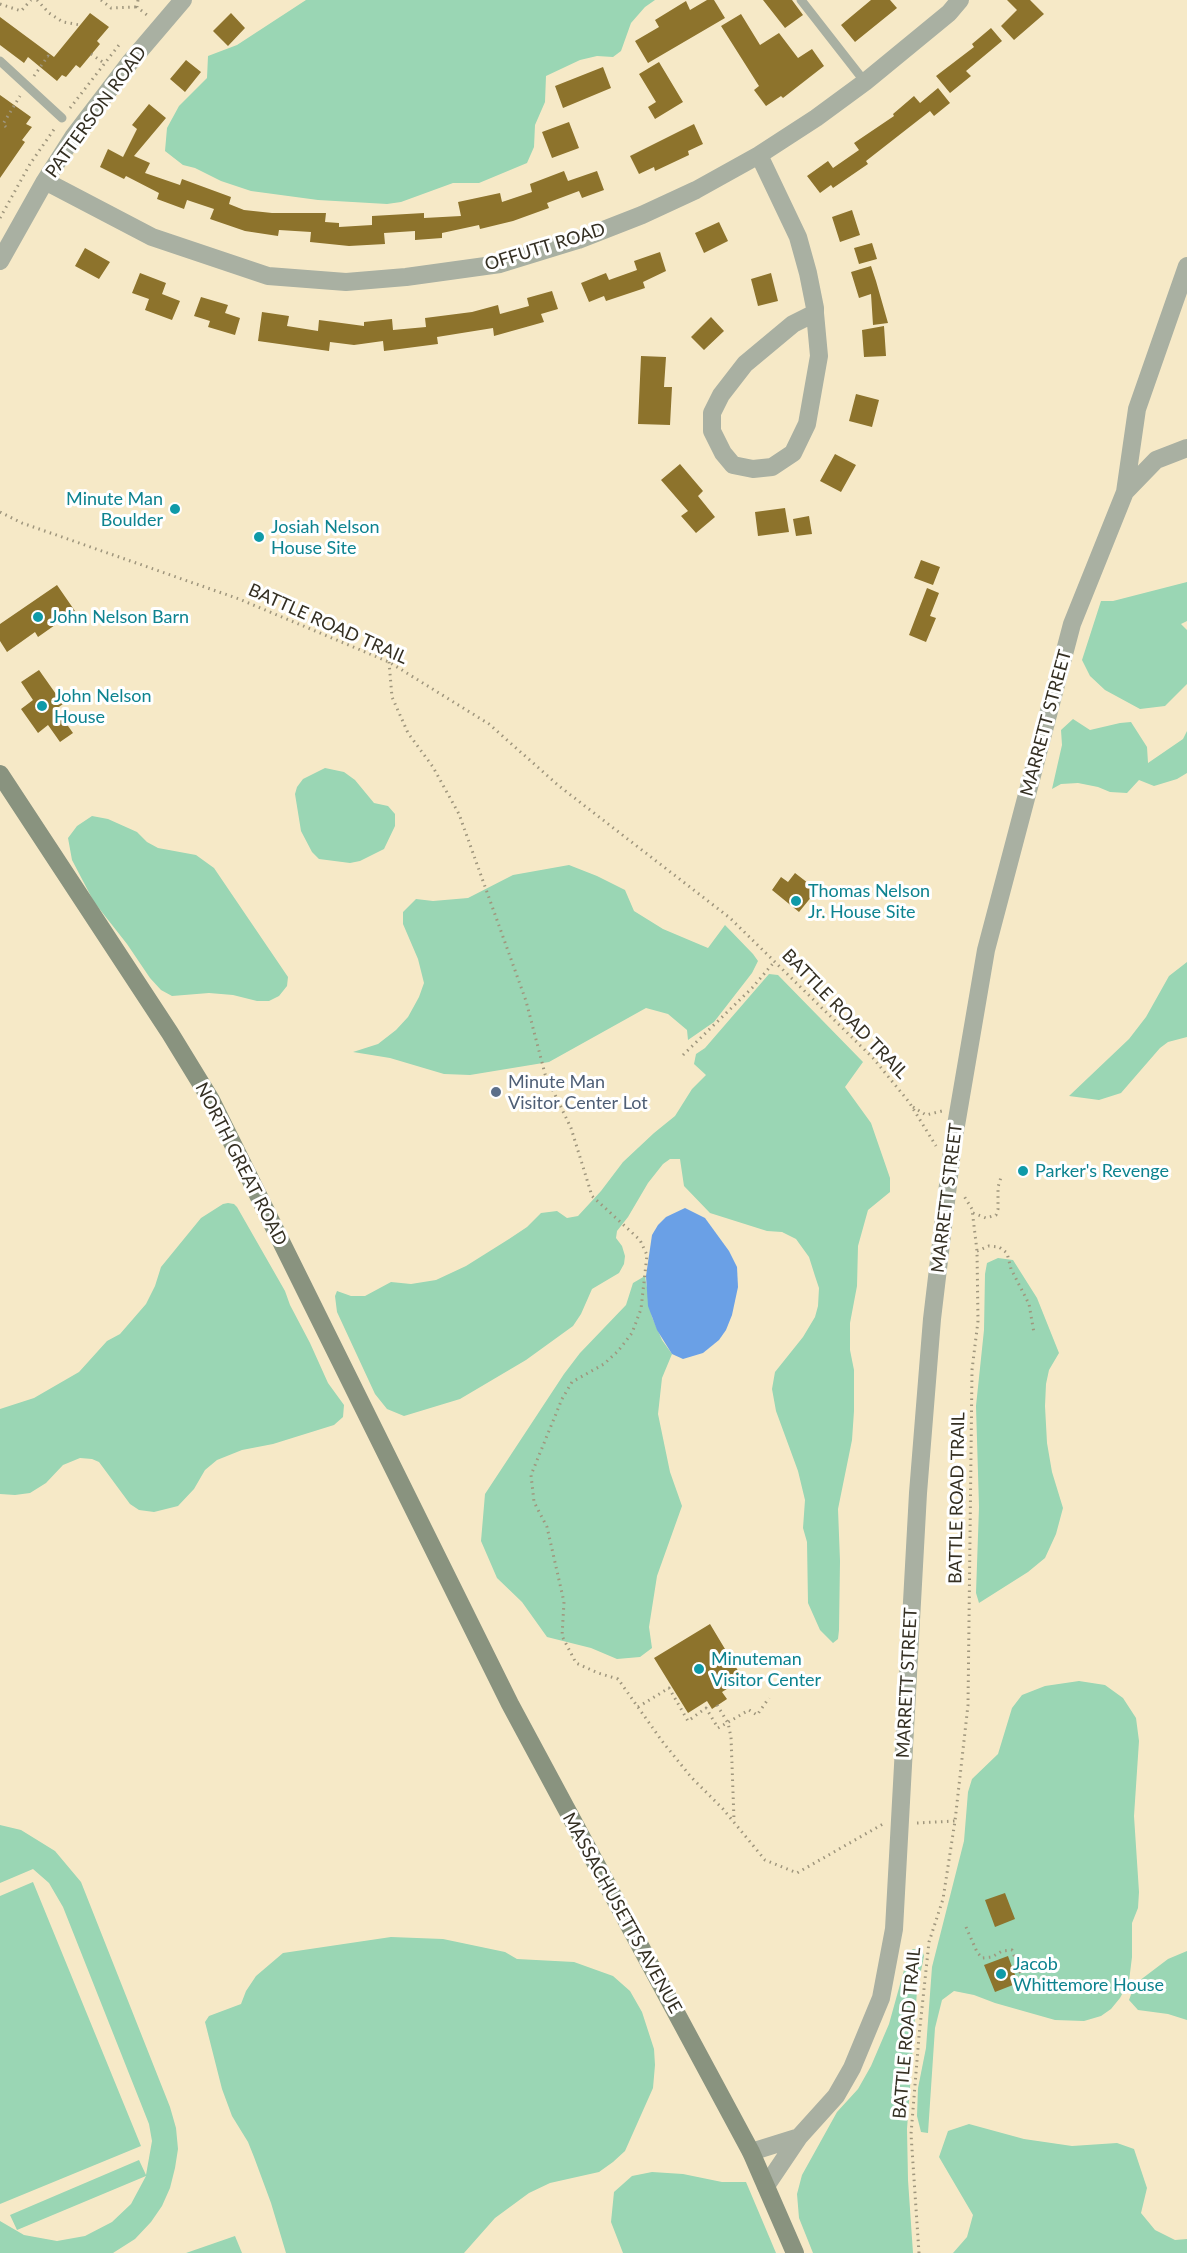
<!DOCTYPE html>
<style>
body{margin:0}
canvas{display:block;background:#f6e9c7}
</style>
<canvas width="1187" height="2253"></canvas>
<script>
const ctx = document.querySelector('canvas').getContext('2d');
ctx.lineJoin = 'round';
function fill(path, color) { ctx.fillStyle = color; ctx.fill(path, 'evenodd'); }
const shape = rows => new Path2D(rows.map(r => 'M' + r).join(''));
function strokePath(path, color, width, dash) { ctx.strokeStyle = color; ctx.lineWidth = width; ctx.lineCap = dash ? 'butt' : 'round'; ctx.setLineDash(dash || []); ctx.stroke(path); }
function write(font, color, halo, rows, align = 'center') {
  ctx.font = font + ' Lato,sans-serif'; ctx.lineWidth = 6; ctx.setLineDash([]); ctx.textBaseline = 'middle'; ctx.strokeStyle = halo; ctx.fillStyle = color; for (const [text, x, y, turn = 0] of rows) {
    ctx.save(); ctx.translate(x, y); ctx.rotate((+turn || 0) * Math.PI / 180); ctx.textAlign = isNaN(turn) ? turn : align; if (halo) ctx.strokeText(text, 0, 0); ctx.fillText(text, 0, 0); ctx.restore();
  }
}
const green = shape([
 [306,0,655,0,645,7,631,23,621,51,613,57,597,56,580,60,546,76,545,102,535,125,534,147,527,163,479,183,453,183,401,202,387,204,318,200,251,191,221,181,195,168,183,165,165,151,167,128,179,106,207,78,208,56,237,45],
 [1187,582,1187,621,1181,624,1187,630,1187,684,1165,706,1140,709,1105,690,1090,676,1082,660,1101,601,1113,601],
 [1073,719,1090,730,1120,723,1131,722,1147,747,1148,763,1183,739,1187,731,1187,773,1177,779,1154,786,1139,780,1127,793,1110,792,1098,787,1078,783,1061,784,1052,789,1062,745,1061,730],
 [325,768,344,772,355,780,374,803,388,806,395,814,395,826,384,849,360,861,350,863,319,859,312,852,301,831,295,794,297,787,303,779],
 [92,816,108,819,137,832,147,842,158,848,196,855,214,868,288,977,287,986,279,996,269,1001,257,1001,233,995,209,993,172,996,161,990,150,978,127,944,94,902,72,860,68,838,77,826],
 [569,865,597,876,625,890,634,911,663,929,708,948,725,925,753,954,758,961,752,973,714,1022,688,1040,687,1030,668,1014,646,1008,549,1062,470,1075,444,1074,390,1058,353,1052,378,1044,396,1030,408,1017,419,997,424,983,418,959,403,924,403,912,416,899,433,901,468,898,513,875],
 [1187,962,1187,1037,1168,1042,1160,1048,1121,1093,1099,1100,1069,1096,1129,1039,1146,1017,1169,976],
 [769,974,778,975,863,1062,845,1087,871,1123,890,1178,890,1192,868,1210,858,1246,857,1286,850,1323,850,1350,854,1370,854,1411,852,1440,838,1509,840,1561,839,1630,838,1639,833,1643,820,1630,808,1603,807,1542,803,1528,805,1500,798,1471,776,1411,772,1389,775,1372,803,1337,815,1317,818,1306,819,1288,815,1276,809,1257,796,1239,782,1232,767,1231,710,1213,684,1186,680,1159,670,1159,663,1164,648,1183,628,1217,617,1231,616,1238,622,1246,625,1256,624,1264,619,1273,592,1289,581,1314,573,1326,526,1360,460,1399,404,1416,387,1409,375,1394,337,1312,335,1296,337,1291,351,1296,365,1296,391,1282,411,1284,436,1280,466,1266,509,1239,527,1227,541,1213,557,1211,567,1218,578,1216,601,1191,623,1162,654,1133,675,1116,692,1089,706,1075,694,1064,696,1054,705,1048],
 [228,1203,234,1204,237,1207,285,1291,290,1305,310,1343,328,1383,344,1405,343,1417,334,1425,273,1444,242,1450,217,1460,205,1470,194,1489,178,1506,154,1512,139,1510,130,1504,99,1462,92,1459,80,1458,63,1465,46,1483,30,1493,15,1495,0,1494,0,1409,34,1398,79,1372,107,1341,120,1334,146,1304,155,1286,161,1267,201,1218,223,1204],
 [998,1258,1013,1260,1037,1298,1059,1353,1049,1370,1046,1384,1045,1406,1047,1443,1052,1472,1063,1508,1056,1534,1045,1558,1028,1572,979,1603,976,1593,979,1507,976,1406,984,1330,985,1274,987,1263],
 [645,1276,652,1317,662,1340,672,1354,662,1378,658,1414,670,1472,682,1506,657,1576,649,1627,652,1648,640,1657,617,1659,591,1648,547,1637,522,1602,497,1578,481,1541,485,1494,564,1374,580,1353,626,1305,633,1283],
 [1079,1681,1105,1685,1123,1698,1136,1718,1139,1741,1134,1816,1139,1892,1138,1908,1132,1923,1132,1957,1129,1981,1120,1998,1111,2009,1101,2016,1084,2021,1055,2020,995,2003,974,1995,954,1991,942,2000,935,2028,928,2133,921,2132,917,2116,918,2088,926,2048,932,1967,964,1841,968,1792,972,1779,998,1754,1012,1708,1022,1695,1045,1686],
 [0,1825,21,1830,55,1851,81,1882,170,2107,176,2128,178,2149,175,2168,170,2188,162,2206,151,2222,135,2239,113,2253,0,2253,0,2221,24,2235,57,2241,85,2236,112,2222,131,2204,146,2176,17,2230,10,2215,139,2160,146,2175,152,2141,149,2124,63,1907,49,1883,33,1869,0,1883],
 [33,1882,141,2146,0,2204,0,1896],
 [391,1937,443,1939,505,1952,517,1959,574,1962,613,1976,630,1991,642,2012,654,2049,655,2065,653,2088,625,2151,613,2162,599,2172,550,2183,529,2193,495,2218,464,2253,286,2253,271,2203,254,2157,248,2142,232,2116,222,2089,205,2022,209,2016,241,2004,246,1991,256,1976,283,1953],
 [913,1949,922,1950,924,1956,917,1991,907,2129,908,2180,913,2253,813,2253,799,2218,797,2194,802,2175,837,2112,858,2089,871,2066,889,2024,909,1952],
 [1187,1951,1187,2020,1168,2014,1138,2010,1129,2000,1135,1984,1168,1959],
 [969,2124,1024,2139,1072,2146,1117,2143,1134,2149,1147,2188,1141,2213,1155,2230,1175,2240,1187,2239,1187,2253,953,2253,967,2237,973,2215,939,2157,948,2131],
 [652,2172,683,2174,722,2182,746,2182,776,2253,623,2253,611,2222,614,2192,632,2176],
 [235,2236,242,2253,186,2253]
]);
const water = shape([
 [685,1208,705,1218,729,1251,737,1267,738,1287,732,1315,726,1330,719,1340,703,1353,683,1359,672,1354,657,1330,648,1306,646,1276,652,1235,658,1225,666,1217]
]);
const building = shape([
 [707,0,714,0,725,18,648,63,635,41,659,27,655,20,686,1,690,10],
 [763,0,792,0,803,15,785,28],
 [871,0,890,0,897,8,855,42,841,25],
 [1007,0,1030,0,1044,14,1014,40,1001,26,1017,10],
 [90,13,109,27,97,41,100,44,80,68,76,65,66,77,62,75,57,81,28,57,24,63,0,45,0,17,54,57],
 [231,13,245,28,228,46,213,31],
 [741,14,760,45,779,33,798,58,812,49,824,66,783,98,781,96,766,106,754,90,759,86,721,26],
 [991,28,1002,41,966,71,971,76,950,93,936,76,974,47,972,44],
 [186,60,201,72,185,92,170,79],
 [659,62,683,102,655,119,648,107,656,102,639,74],
 [603,67,611,88,563,108,555,86],
 [938,88,950,103,934,116,930,111,866,161,868,164,833,188,831,185,820,193,807,176,828,161,833,168,859,150,854,143,894,116,893,114,914,96,920,103],
 [0,95,31,117,26,124,32,127,22,140,25,142,0,178],
 [149,104,166,118,134,156,150,163,145,173,180,185,182,179,231,197,229,204,244,210,272,213,326,213,325,222,339,223,339,227,372,225,372,216,424,213,424,218,461,216,458,202,500,193,502,202,532,192,530,184,564,171,568,181,597,171,604,190,582,198,579,191,547,203,549,208,513,221,480,229,479,225,442,233,442,238,415,240,415,231,384,233,385,244,349,246,310,242,311,232,279,230,278,236,245,231,210,219,214,209,187,200,184,209,157,199,159,193,126,176,124,179,100,167,108,149,123,157,137,129,132,125],
 [569,122,579,148,552,158,542,132],
 [694,124,703,144,688,151,689,155,655,171,654,167,639,174,630,156],
 [852,210,860,235,840,242,832,217],
 [719,222,728,241,704,253,695,233],
 [872,243,877,259,859,264,854,248],
 [85,248,110,262,99,279,75,266],
 [660,252,666,271,643,282,645,288,606,301,604,296,589,302,581,283,606,273,609,280,637,270,634,261],
 [871,266,876,281,888,323,873,325,871,294,859,298,851,272],
 [140,273,166,283,162,294,180,301,172,320,145,310,149,299,132,293],
 [771,273,778,301,758,306,751,279],
 [552,291,558,309,541,314,544,322,494,336,493,328,437,337,438,344,384,351,383,341,354,345,330,342,329,351,258,341,262,312,289,316,287,326,318,331,319,320,364,326,364,322,392,319,393,330,426,327,425,318,472,312,498,305,500,314,529,306,527,298],
 [201,297,228,305,225,313,240,318,235,335,208,327,210,321,194,316],
 [711,317,724,331,704,350,691,337],
 [884,326,886,356,864,357,862,330],
 [641,356,666,357,664,387,672,387,670,425,638,424],
 [856,394,879,400,872,427,849,421],
 [835,454,856,465,841,492,820,481],
 [680,464,703,491,698,496,715,517,696,533,681,516,688,511,661,480],
 [785,508,789,532,758,536,755,512],
 [809,516,812,534,796,536,793,519],
 [921,560,940,567,933,585,914,578],
 [57,585,75,611,38,637,35,632,7,652,0,641,0,624],
 [927,588,939,593,930,616,936,618,926,642,909,635],
 [39,670,63,704,56,709,73,733,60,742,48,725,38,733,21,709,33,700,21,682],
 [795,873,817,890,799,912,772,890,781,877,788,882],
 [710,1624,743,1679,722,1692,727,1699,712,1709,707,1701,688,1713,654,1658],
 [1005,1893,1015,1919,995,1927,985,1900],
 [1008,1956,1018,1983,995,1992,984,1965]
]);
const path = shape([
 [37,0,49,13,63,22,80,25],
 [101,0,111,8,137,7],
 [138,0,137,7,147,15],
 [0,4,21,11,31,0],
 [91,54,104,63],
 [34,76,48,56,51,58],
 [70,108,119,45],
 [6,127,3,124,20,96],
 [0,218,30,164,55,128],
 [0,512,22,523,239,599,389,662,489,724,559,786,730,918,873,1058,909,1102,936,1146],
 [389,662,392,697,408,733,433,767,459,814,526,1001,545,1074,571,1128,592,1196,640,1240,647,1255,641,1309,632,1333,618,1351,604,1364,572,1382,562,1399,531,1475,534,1502,547,1527,564,1602,562,1636,576,1663,598,1673,618,1679,662,1741,691,1777,723,1809,765,1860,797,1873,883,1824],
 [683,1055,752,988,775,961],
 [913,1107,926,1115,942,1111],
 [973,1213,986,1218,996,1215,998,1209,998,1187,1001,1177],
 [977,1251,989,1246,999,1247,1007,1253,1011,1269,1029,1304,1034,1333],
 [717,1705,728,1723,731,1737,734,1820],
 [638,1707,669,1688,688,1721,706,1708,718,1728,749,1710,757,1715,769,1698],
 [917,1823,955,1821],
 [966,1927,977,1952,982,1958,992,1957,1002,1951,1012,1950,1023,1980],
 [919,2253,911,2134,919,2036,929,1942,943,1899,955,1821,968,1705,972,1370,978,1321,977,1251,972,1209,964,1196]
]);
const lane = shape([
 [801,0,865,82],
 [0,61,62,118]
]);
const street = shape([
 [759,155,798,237,808,273,815,308,815,313,819,356,807,424,793,453,772,467,753,469,733,465,723,453,712,431,712,413,721,395,745,364,793,324,815,313],
 [45,181,152,237,268,276,346,282,406,277,500,264,578,240,642,215,696,190,759,155,816,118,865,82,949,13,960,0],
 [0,261,45,181,73,137,131,61,183,0],
 [1125,492,1156,460,1187,448],
 [751,2152,799,2137],
 [766,2186,799,2137,836,2096,852,2068,881,1998,894,1929,918,1493,932,1319,953,1143,986,950,1072,624,1125,492,1137,409,1187,266]
]);
const secondary = shape([
 [0,774,170,1033,211,1100,510,1704,751,2152,795,2253]
]);
const markers = [
 [175,509,6,"#0f9aa8"],
 [259,537,6,"#0f9aa8"],
 [38,617,6,"#0f9aa8"],
 [42,706,6,"#0f9aa8"],
 [796,901,6,"#0f9aa8"],
 [496,1092,6,"#5c6f8a"],
 [1023,1171,6,"#0f9aa8"],
 [699,1669,6,"#0f9aa8"],
 [1001,1974,6,"#0f9aa8"]
];
const streetNames = [
 ["PATTERSON ROAD",96,112,-54],
 ["OFFUTT ROAD",545,247,-17],
 ["BATTLE ROAD TRAIL",328,624,24],
 ["MARRETT STREET",1046,723,-75],
 ["BATTLE ROAD TRAIL",845,1014,46],
 ["NORTH GREAT ROAD",241,1164,63],
 ["MARRETT STREET",947,1198,-83],
 ["BATTLE ROAD TRAIL",957,1498,-89],
 ["MARRETT STREET",907,1683,-87],
 ["MASSACHUSETTS AVENUE",622,1913,61],
 ["BATTLE ROAD TRAIL",907,2033,-85]
];
const cultureNames = [
 ["Minute Man",163,499,"right"],
 ["Boulder",163,520,"right"],
 ["Josiah Nelson",271,527],
 ["House Site",271,548],
 ["John Nelson Barn",50,617],
 ["John Nelson",54,696],
 ["House",54,717],
 ["Thomas Nelson",808,891],
 ["Jr. House Site",808,912],
 ["Parker's Revenge",1035,1171],
 ["Minuteman",711,1659],
 ["Visitor Center",711,1680],
 ["Jacob",1013,1964],
 ["Whittemore House",1013,1985]
];
const serviceNames = [
 ["Minute Man",508,1082],
 ["Visitor Center Lot",508,1103]
];
fill(green, '#9ad6b4');
fill(water, '#6aa0e6');
fill(building, '#8d732c');
strokePath(path, '#9f967d', 3, [1.5, 4.5]);
strokePath(lane, '#a9b0a2', 9);
strokePath(street, '#a9b0a2', 18);
strokePath(secondary, '#89937f', 18);
for (const [x, y, r, color] of markers) { const dot = new Path2D(); dot.arc(x, y, r, 0, 2 * Math.PI); ctx.fillStyle = color; ctx.fill(dot); strokePath(dot, '#fff', 2); }
write('18px', '#342f22', '#fff', streetNames);
write('18px', '#0d838f', '#fff', cultureNames, 'left');
write('18px', '#4e5e75', '#fff', serviceNames, 'left');
</script>
